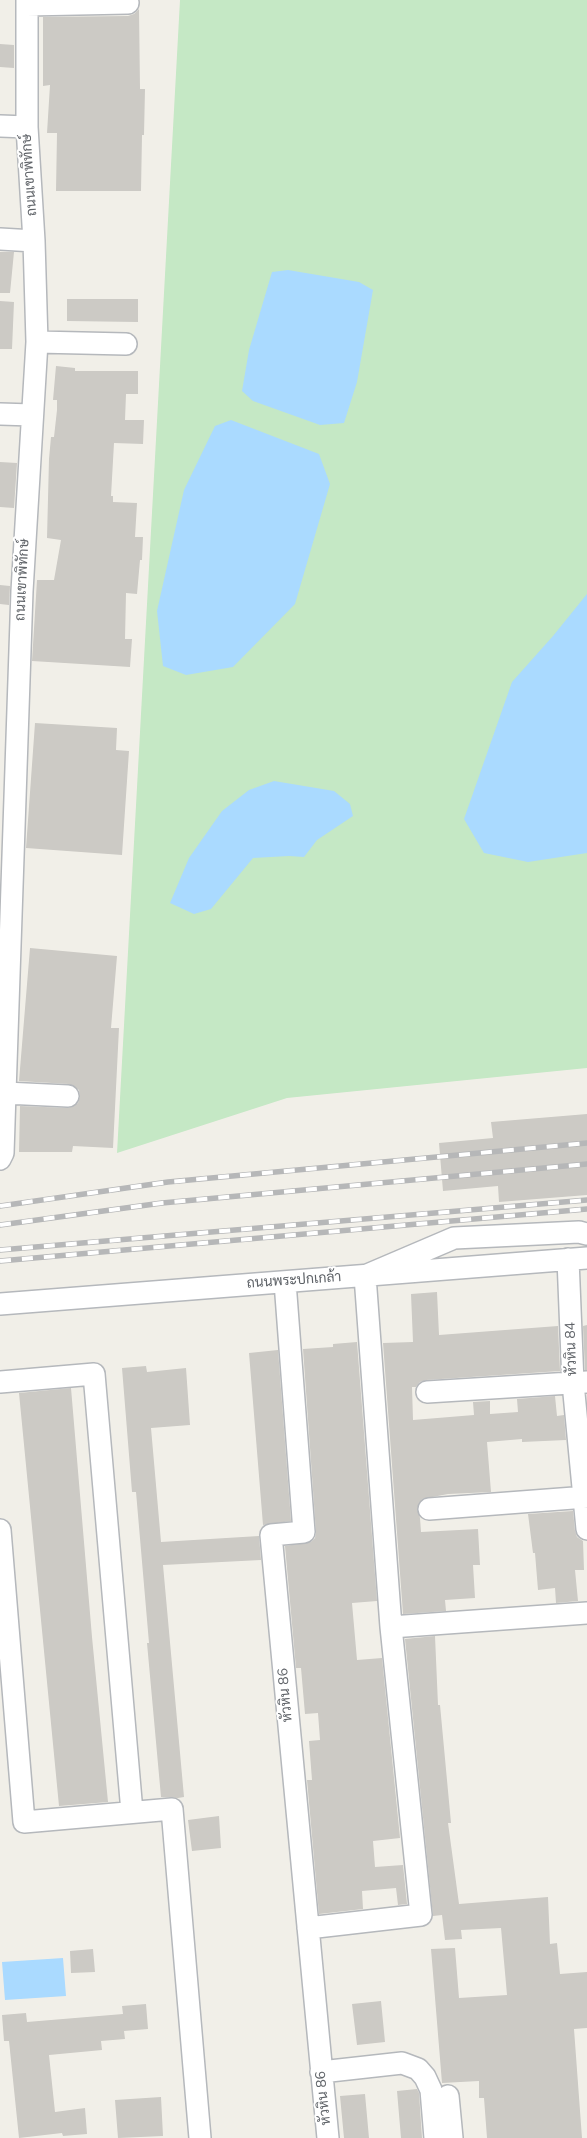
<!DOCTYPE html>
<meta charset="utf-8">
<style>
body{margin:0}
canvas{display:block;background:#f1efe8}
</style>
<canvas width="587" height="2138"></canvas>
<script>
const ctx = document.querySelector('canvas').getContext('2d');
ctx.lineJoin = 'round';
function fill(path, color) { ctx.fillStyle = color; ctx.fill(path, 'evenodd'); }
const shape = rows => new Path2D(rows.map(r => 'M' + r).join(''));
function strokePath(path, color, width, dash) { ctx.strokeStyle = color; ctx.lineWidth = width; ctx.lineCap = dash ? 'butt' : 'round'; ctx.setLineDash(dash || []); ctx.stroke(path); }
function write(font, color, halo, rows, align = 'center') {
  ctx.font = font + ' "Nunito Sans",Sarabun,sans-serif'; ctx.lineWidth = 4; ctx.setLineDash([]); ctx.textBaseline = 'middle'; ctx.strokeStyle = halo; ctx.fillStyle = color; for (const [text, x, y, turn = 0] of rows) {
    ctx.save(); ctx.translate(x, y); ctx.rotate((+turn || 0) * Math.PI / 180); ctx.textAlign = isNaN(turn) ? turn : align; if (halo) ctx.strokeText(text, 0, 0); ctx.fillText(text, 0, 0); ctx.restore();
  }
}
const green = shape([
 [180,0,587,0,587,1068,287,1098,117,1153]
]);
const water = shape([
 [288,270,359,282,373,290,357,382,344,423,320,425,253,401,242,391,249,350,272,272],
 [231,420,319,454,330,484,295,604,233,667,186,675,163,666,157,611,184,490,215,426],
 [587,594,587,853,528,862,484,853,464,819,512,682,553,636],
 [274,781,334,791,350,804,353,816,317,840,304,857,289,856,253,858,211,909,194,914,170,903,189,858,222,811,249,790],
 [63,1958,66,1996,5,2000,2,1962]
]);
const building = shape([
 [139,9,140,89,145,89,144,135,142,135,141,191,56,191,57,133,47,133,50,85,43,86,43,17,128,16,134,14],
 [0,44,14,45,14,68,0,67],
 [0,252,14,252,10,293,0,293],
 [67,299,138,299,138,322,67,321],
 [0,301,14,302,12,349,0,349],
 [56,366,75,368,75,371,138,371,138,394,126,394,125,420,144,420,143,444,114,443,111,496,113,496,113,502,137,503,135,537,143,537,142,560,140,560,137,594,126,593,125,639,132,639,130,667,32,661,37,580,54,580,61,540,47,538,49,459,51,437,54,437,57,410,57,400,53,400],
 [0,462,17,463,14,508,0,507],
 [0,585,10,586,9,605,0,604],
 [35,723,117,728,116,750,129,751,122,855,26,848],
 [30,948,117,956,111,1028,119,1028,113,1148,73,1146,72,1152,19,1152,20,1106,68,1108,78,1103,80,1097,79,1090,69,1084,19,1081],
 [587,1114,587,1195,499,1202,498,1186,443,1191,439,1143,493,1138,491,1122],
 [437,1292,439,1335,558,1326,560,1371,426,1380,420,1382,416,1387,412,1387,413,1420,474,1415,473,1402,490,1401,490,1414,518,1412,517,1399,555,1396,557,1416,564,1415,566,1440,522,1442,522,1439,487,1442,491,1492,448,1494,422,1499,417,1509,420,1518,421,1532,478,1529,480,1565,473,1565,475,1598,445,1600,446,1611,403,1614,383,1343,413,1342,411,1294],
 [587,1325,587,1370,585,1370,583,1326],
 [357,1342,377,1601,352,1603,357,1660,382,1658,400,1838,373,1841,375,1867,403,1865,407,1904,398,1905,396,1888,362,1891,363,1909,319,1914,307,1780,312,1780,309,1741,320,1740,318,1713,305,1714,301,1668,296,1668,285,1546,311,1542,315,1538,316,1532,303,1349,333,1347,333,1344],
 [278,1350,291,1521,263,1525,249,1353],
 [146,1366,147,1372,186,1368,190,1425,151,1428,161,1542,259,1536,261,1560,163,1565,184,1797,178,1798,161,1797,147,1643,149,1643,136,1492,132,1492,122,1368],
 [71,1388,92,1637,108,1802,59,1806,19,1393],
 [573,1511,575,1531,577,1537,583,1541,584,1570,575,1570,578,1601,556,1603,555,1588,538,1590,535,1553,533,1553,528,1514],
 [435,1636,438,1705,440,1705,451,1823,448,1823,459,1904,548,1897,550,1944,557,1943,560,1974,587,1972,587,2028,574,2029,582,2138,487,2138,484,2098,479,2098,479,2081,442,2083,431,1949,455,1948,459,1998,507,1995,501,1928,461,1930,462,1939,445,1940,442,1915,433,1916,405,1639],
 [219,1816,221,1848,192,1851,188,1820],
 [93,1949,95,1972,71,1973,70,1951],
 [381,2001,385,2042,357,2045,352,2004],
 [146,2004,148,2029,124,2031,125,2039,101,2041,102,2050,49,2055,55,2112,85,2108,87,2134,63,2136,62,2133,19,2138,9,2041,4,2041,2,2015,26,2013,27,2022,123,2014,122,2006],
 [417,2089,419,2093,422,2138,401,2138,397,2091],
 [365,2094,369,2138,344,2138,340,2096],
 [161,2097,163,2136,118,2138,115,2100]
]);
const minor = shape([
 [27,5,128,3],
 [0,126,27,127],
 [0,239,34,241],
 [37,342,126,344],
 [0,414,32,415],
 [5,1093,68,1096],
 [0,1159,3,1153,5,1093,22,591,37,342,34,241,27,127,27,0],
 [568,1259,573,1383,587,1529],
 [285,1282,304,1532,271,1535,328,2138],
 [0,1304,587,1258],
 [0,1382,94,1374,132,1812],
 [427,1392,587,1382],
 [429,1509,587,1497],
 [0,1530,24,1822,172,1809,200,2138],
 [391,1627,587,1613],
 [308,1928,421,1915,391,1627,365,1276,454,1238,579,1232,587,1234],
 [321,2072,402,2063,418,2069,425,2077,431,2090,435,2138],
 [448,2096,452,2138]
]);
const rail = shape([
 [0,1206,168,1182,587,1143],
 [0,1225,162,1203,587,1164],
 [0,1250,587,1200],
 [0,1261,587,1209]
]);
const streetNames = [
 ["ถนนเขาพิทักษ์",30,175,-94],
 ["ถนนเขาพิทักษ์",23,580,-87],
 ["ถนนพระปกเกล้า",294,1281,-4],
 ["หัวหิน 84",572,1349,-92],
 ["หัวหิน 86",286,1695,-95],
 ["หัวหิน 86",324,2098,-96]
];
fill(green, '#c5e8c5');
fill(water, '#aadaff');
fill(building, '#cccac5');
strokePath(minor, '#b5b8bc', 24);
strokePath(minor, '#fff', 21);
strokePath(rail, '#b6b7b8', 5.5);
strokePath(rail, '#fff', 4, [11]);
write('14px', '#5f6368', '#fff', streetNames);
</script>
